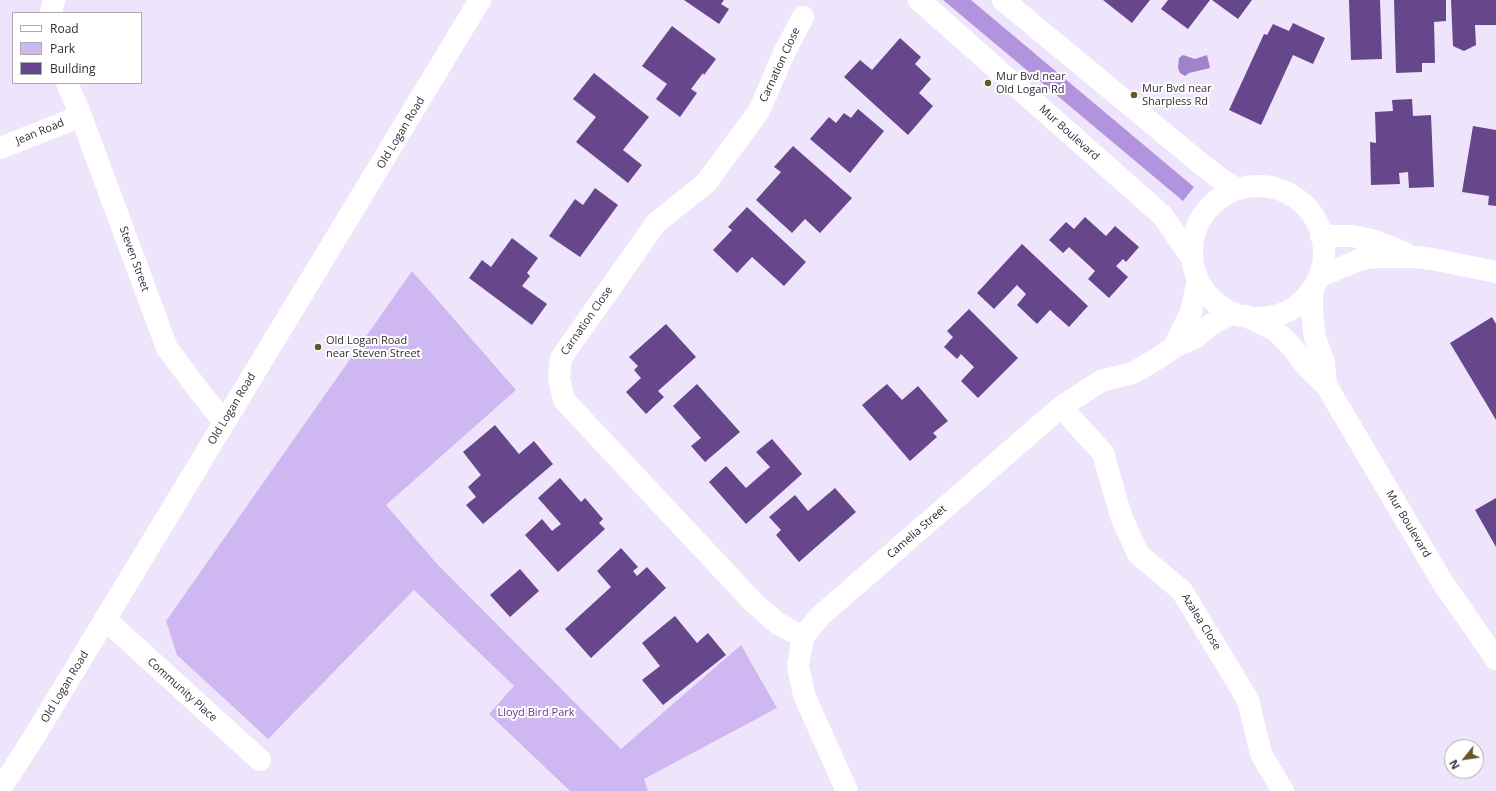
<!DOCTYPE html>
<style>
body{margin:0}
#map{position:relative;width:1496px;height:791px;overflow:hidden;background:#eee5fc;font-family:"Open Sans",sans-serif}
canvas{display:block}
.legend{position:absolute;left:12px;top:12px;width:130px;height:72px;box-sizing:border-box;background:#fff;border:1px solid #acabaf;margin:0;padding:5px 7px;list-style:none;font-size:12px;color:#302d36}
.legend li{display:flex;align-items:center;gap:8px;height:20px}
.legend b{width:20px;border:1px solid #acabaf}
.north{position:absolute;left:1444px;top:739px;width:40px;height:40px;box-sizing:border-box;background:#fff;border:1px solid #acabaf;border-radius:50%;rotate:240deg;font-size:11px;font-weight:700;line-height:16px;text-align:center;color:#302d36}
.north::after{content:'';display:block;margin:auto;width:14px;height:18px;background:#665724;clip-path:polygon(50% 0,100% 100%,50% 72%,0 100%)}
</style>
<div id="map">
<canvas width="1496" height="791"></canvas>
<ul class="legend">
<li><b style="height:5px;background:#fff"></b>Road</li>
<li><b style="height:11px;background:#cfb8f1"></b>Park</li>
<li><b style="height:11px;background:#66478b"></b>Building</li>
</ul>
<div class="north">N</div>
</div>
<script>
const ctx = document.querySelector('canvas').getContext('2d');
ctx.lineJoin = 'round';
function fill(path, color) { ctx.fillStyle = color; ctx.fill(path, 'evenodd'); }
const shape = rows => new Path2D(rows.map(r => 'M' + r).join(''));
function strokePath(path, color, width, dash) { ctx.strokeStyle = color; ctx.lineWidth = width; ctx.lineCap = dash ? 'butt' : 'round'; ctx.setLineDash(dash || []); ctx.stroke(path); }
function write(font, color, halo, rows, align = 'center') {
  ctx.font = font + ' "Open Sans",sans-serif'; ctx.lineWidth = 4; ctx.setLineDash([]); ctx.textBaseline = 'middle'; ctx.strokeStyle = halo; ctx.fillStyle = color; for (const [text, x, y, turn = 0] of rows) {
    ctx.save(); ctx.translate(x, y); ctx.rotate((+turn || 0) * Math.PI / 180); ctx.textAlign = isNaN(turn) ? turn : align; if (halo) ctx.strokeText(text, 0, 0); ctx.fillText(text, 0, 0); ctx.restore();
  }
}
const green = shape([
 [412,271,516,390,386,505,438,565,621,749,741,645,777,708,644,779,648,791,570,791,489,714,514,686,414,590,268,739,177,655,166,621]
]);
const forest = shape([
 [943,0,971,0,1194,187,1183,201]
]);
const water = shape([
 [1183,55,1195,59,1207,55,1210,68,1189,73,1185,76,1180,73,1178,68,1179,58]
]);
const building = shape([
 [684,0,724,0,721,4,729,9,719,24],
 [1103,0,1150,0,1132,23],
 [1168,0,1210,0,1188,29,1161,9],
 [1212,0,1252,0,1238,19],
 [1349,0,1380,0,1382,59,1351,60],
 [1394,0,1446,0,1446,21,1434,22,1435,63,1422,63,1422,72,1396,73],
 [1451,0,1496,0,1496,25,1475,25,1476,45,1464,51,1453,46],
 [1293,23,1325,38,1313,64,1293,55,1261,125,1229,110,1264,34,1267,35,1273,24,1289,31],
 [672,26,716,59,704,75,703,73,691,89,697,93,680,117,656,99,667,84,642,66],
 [900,38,921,57,915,64,931,79,919,93,933,106,908,135,844,77,860,60,872,70],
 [594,73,649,117,623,150,642,165,628,183,576,142,596,117,573,99],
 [1412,99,1413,116,1431,115,1434,187,1409,188,1408,172,1399,173,1400,184,1371,185,1370,142,1376,143,1375,112,1393,111,1392,100],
 [858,109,884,131,850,173,810,139,829,117,836,123,844,113,851,118],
 [1473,126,1496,130,1496,206,1488,205,1489,196,1462,192],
 [793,146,852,198,820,233,805,219,792,233,756,200,781,172,774,167],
 [595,188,618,205,580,257,549,236,575,199,583,205],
 [747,207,806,262,784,286,752,257,737,273,713,250,732,230,728,227],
 [1085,217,1106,236,1115,226,1139,247,1126,262,1123,259,1116,266,1128,277,1109,298,1088,279,1095,271,1069,247,1063,253,1049,240,1066,222,1074,229],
 [512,238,538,258,527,273,530,276,522,286,547,304,532,325,469,278,482,260,491,267],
 [1022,244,1088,306,1069,327,1050,310,1037,324,1017,305,1026,294,1017,285,994,309,977,293],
 [969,309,1018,358,978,398,961,381,974,367,961,354,957,359,944,347,953,337,947,331],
 [1492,317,1496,324,1496,420,1450,343],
 [666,324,696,357,658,391,664,397,646,414,626,392,641,378,634,370,638,366,629,357],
 [697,384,740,432,705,462,691,446,701,438,673,406],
 [887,384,902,400,918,386,948,421,933,433,937,437,910,461,862,405],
 [495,425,519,454,534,441,553,464,483,524,466,505,476,497,468,487,481,475,463,452],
 [772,439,802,474,746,524,709,482,726,466,746,488,770,467,756,452],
 [560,478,581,502,585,498,603,519,599,523,605,529,558,572,525,535,542,519,552,531,561,524,538,498],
 [835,488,856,512,799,562,776,535,781,530,769,517,795,495,808,511],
 [1496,498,1496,547,1475,510],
 [621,548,638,567,633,571,637,576,647,567,666,588,591,658,565,629,611,587,597,571],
 [520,569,539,591,510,617,490,595],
 [675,616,697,643,708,633,726,655,663,705,642,680,660,666,642,643]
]);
const minor = shape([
 [919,0,1163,216,1192,258],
 [1003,0,1200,163,1222,180,1237,189],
 [51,13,54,0],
 [803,17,784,53,759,111,706,183,656,223,561,358,559,378,564,400,754,603,777,623,803,637],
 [67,83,81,116,167,348,200,392,224,422],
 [0,148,81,116],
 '1192 252a66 66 0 1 1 132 0a66 66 0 1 1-132 0Z',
 [1321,236,1353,236,1375,241,1405,253],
 [1319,277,1361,259,1377,257,1415,257,1432,259,1496,272],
 [1312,290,1312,311,1315,338,1324,362,1326,385],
 [1246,316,1275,330,1293,348,1307,367,1326,385,1443,583,1496,659],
 [1174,347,1191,312,1198,280],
 [1061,407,1103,453,1121,516,1138,554,1182,591,1248,700,1261,754,1283,791],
 [105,619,260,760],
 [847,791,804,695,798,666,803,637,820,616,1061,407,1101,381,1133,373,1160,357,1174,347,1195,338,1210,325,1233,313]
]);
const major = shape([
 [0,787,9,776,37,732,480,0]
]);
const markers = [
 [988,83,4,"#665724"],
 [1134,95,4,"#665724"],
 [318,347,4,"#665724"]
];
const streetNames = [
 ["Carnation Close",780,65,-65],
 ["Jean Road",40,132,-22],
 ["Old Logan Road",401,133,-59],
 ["Mur Boulevard",1069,133,42],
 ["Steven Street",134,259,70],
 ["Carnation Close",587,321,-55],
 ["Old Logan Road",232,409,-59],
 ["Mur Boulevard",1408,524,59],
 ["Camelia Street",917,532,-41],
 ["Azalea Close",1201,622,58],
 ["Old Logan Road",65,687,-59],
 ["Community Place",182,690,42]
];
const poiNames = [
 ["Mur Bvd near",996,77],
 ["Old Logan Rd",996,90],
 ["Mur Bvd near",1142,89],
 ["Sharpless Rd",1142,102],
 ["Old Logan Road",326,341],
 ["near Steven Street",326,354]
];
const parkNames = [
 ["Lloyd Bird Park",536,713]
];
fill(green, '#cfb8f1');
fill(forest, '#b293dd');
fill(water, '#a082cb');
fill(building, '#66478b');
strokePath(minor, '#fff', 22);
strokePath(major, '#fff', 22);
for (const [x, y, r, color] of markers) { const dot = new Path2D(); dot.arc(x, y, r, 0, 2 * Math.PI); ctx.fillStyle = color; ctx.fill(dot); strokePath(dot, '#fff', 1.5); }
write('11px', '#302d36', '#fff', streetNames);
write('11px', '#302d36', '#fff', poiNames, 'left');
write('11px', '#61378f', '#fff', parkNames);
</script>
